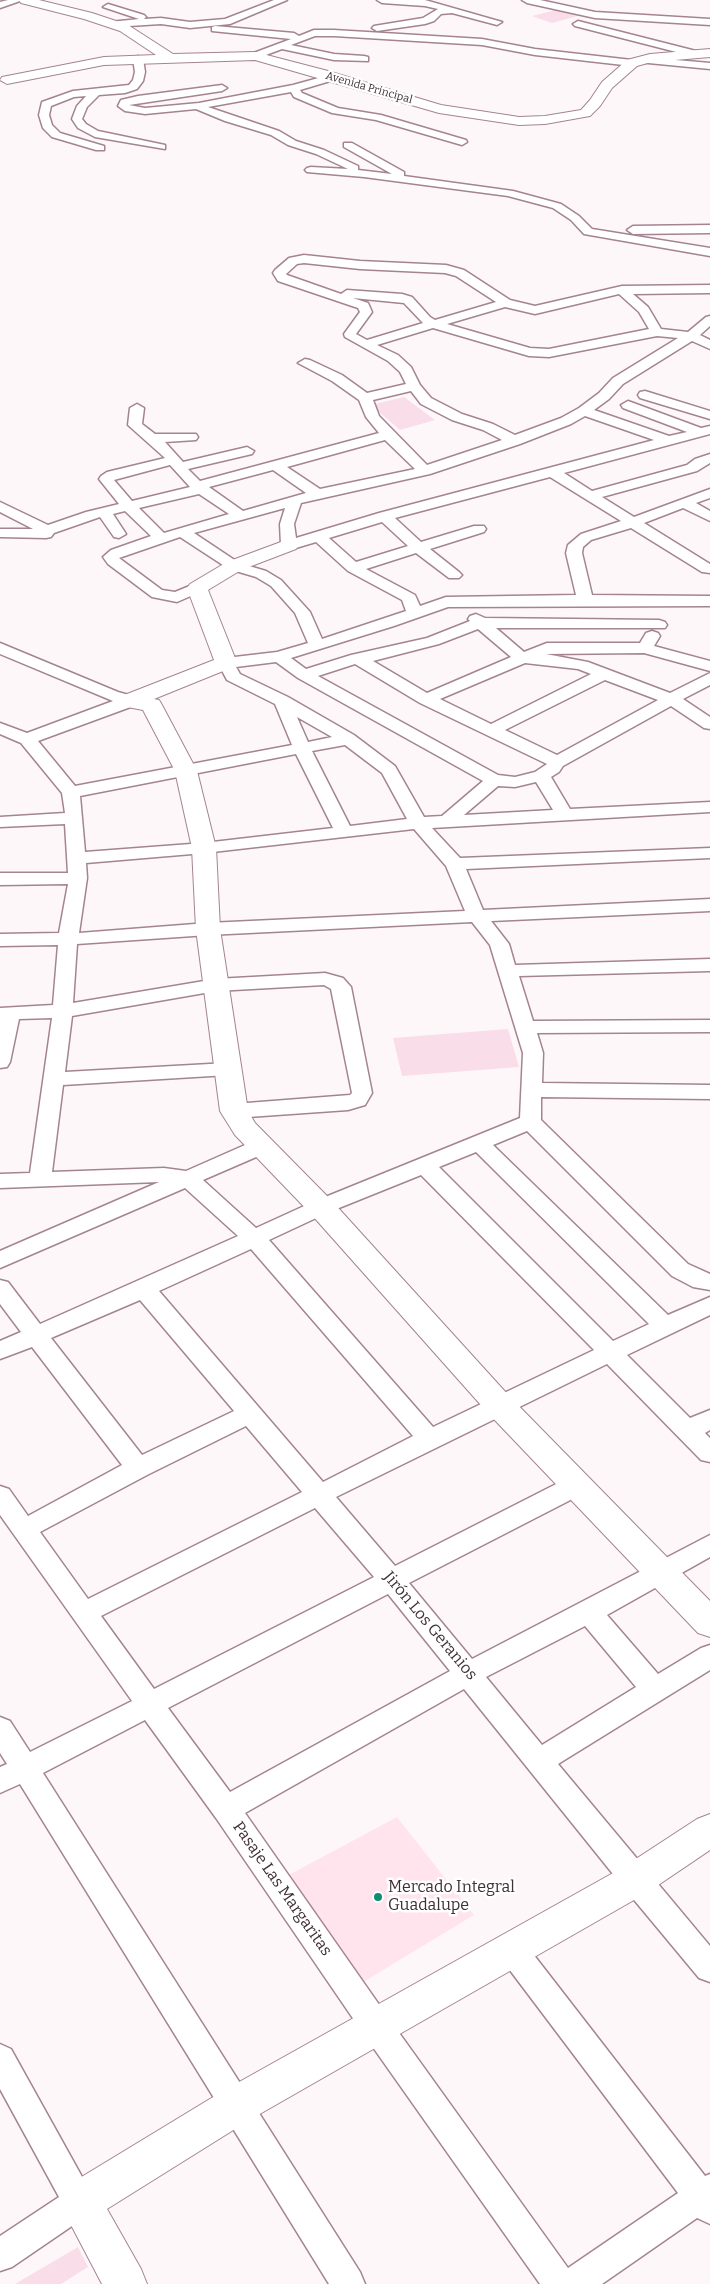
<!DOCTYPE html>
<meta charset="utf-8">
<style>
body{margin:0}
canvas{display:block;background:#fef7fa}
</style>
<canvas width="710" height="2284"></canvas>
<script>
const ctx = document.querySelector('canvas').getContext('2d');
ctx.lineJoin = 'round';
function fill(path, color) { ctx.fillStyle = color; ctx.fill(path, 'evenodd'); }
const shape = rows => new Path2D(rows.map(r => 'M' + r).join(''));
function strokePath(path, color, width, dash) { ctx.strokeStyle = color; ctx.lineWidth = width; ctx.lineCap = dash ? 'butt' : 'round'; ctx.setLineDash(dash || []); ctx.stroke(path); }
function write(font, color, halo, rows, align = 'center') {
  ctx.font = font + ' Bitter,serif'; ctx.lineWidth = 5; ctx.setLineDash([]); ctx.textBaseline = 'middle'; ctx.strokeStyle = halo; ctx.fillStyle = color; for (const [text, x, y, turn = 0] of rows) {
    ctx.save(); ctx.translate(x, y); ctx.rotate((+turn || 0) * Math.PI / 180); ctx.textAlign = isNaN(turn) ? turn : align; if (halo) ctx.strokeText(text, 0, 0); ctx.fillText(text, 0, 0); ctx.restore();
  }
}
const built = shape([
 [397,1817,474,1915,360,1984,283,1878]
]);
const green = shape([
 [564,8,585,14,552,23,532,16],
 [404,397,435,420,400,430,371,405],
 [508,1029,519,1067,402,1076,393,1038],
 [78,2247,88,2267,61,2284,15,2284]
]);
const street = shape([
 [8,0,23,0,0,8,0,2,8,0],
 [274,0,287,0,230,24,190,28,161,24,113,27,110,26,110,22,139,19,103,7,108,4,144,15,146,17,144,19,161,18,190,22,225,19,274,0],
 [377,0,425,0,502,22,497,25,452,13,441,14,434,21,425,24,377,31,372,28,374,26,423,18,438,9,425,6,382,3,377,0],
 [522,0,540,0,595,12,710,19,710,25,595,18,527,3,522,0],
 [578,21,696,51,697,53,692,56,575,26,573,24,578,21],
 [215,26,294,33,299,36,314,30,334,30,482,39,535,49,632,60,637,63,632,66,535,55,482,45,334,36,315,36,291,45,334,54,364,56,368,57,368,61,334,60,282,49,255,59,250,56,251,54,291,39,212,31,212,27,215,26],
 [138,56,143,59,145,72,143,81,137,89,125,93,99,95,87,107,82,119,86,124,98,131,165,145,165,149,95,137,78,128,72,119,77,106,86,96,74,97,51,106,49,115,52,125,60,133,104,146,104,150,96,150,52,137,43,128,39,115,42,102,73,91,129,85,133,80,135,72,133,59,138,56],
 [642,57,710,63,710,69,638,62,637,60,642,57],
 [333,74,338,77,337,79,300,90,302,93,338,108,381,115,466,140,467,142,462,145,376,120,332,113,294,97,291,92,208,107,279,131,296,141,324,150,358,166,358,170,392,174,344,147,344,143,352,143,404,172,404,176,513,191,561,204,579,216,592,229,710,248,710,256,584,234,571,220,553,208,508,196,364,177,307,172,305,170,307,168,311,167,348,169,316,154,288,145,271,135,225,121,196,109,145,114,125,111,118,106,121,100,138,96,222,85,227,88,222,91,129,105,145,108,199,103,293,85,333,74],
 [710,225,710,233,633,234,627,230,633,226,710,225],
 [304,255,360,261,446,265,464,270,510,300,535,306,622,286,710,285,710,293,633,294,648,307,661,329,688,332,706,317,710,316,710,326,700,335,710,340,710,349,692,341,623,384,609,399,594,410,669,436,687,432,623,408,621,405,628,401,701,428,710,426,710,434,564,473,592,491,687,465,695,459,710,454,710,463,697,471,602,497,634,517,710,489,710,498,696,503,710,511,710,521,683,508,644,523,710,564,710,573,702,572,631,528,591,540,583,547,582,553,592,595,710,596,710,606,448,607,394,626,291,658,306,669,351,655,427,638,470,621,468,619,470,616,476,614,485,618,659,620,665,622,667,625,665,628,496,628,524,652,547,643,640,643,646,633,652,631,658,633,660,636,654,646,710,661,710,671,644,653,546,654,588,662,670,693,710,673,710,685,683,699,710,717,710,729,704,728,671,706,563,766,559,772,551,777,570,809,710,802,710,812,432,828,460,858,710,848,710,858,466,869,483,910,710,899,710,911,491,921,509,944,515,965,710,959,710,971,519,976,533,1021,710,1020,710,1032,537,1033,543,1053,542,1083,710,1085,710,1099,541,1097,541,1120,688,1264,710,1274,710,1290,693,1287,672,1276,527,1131,493,1145,668,1315,710,1297,710,1315,627,1355,690,1418,710,1410,710,1430,705,1433,710,1438,710,1462,701,1460,607,1364,336,1497,395,1566,568,1478,577,1475,586,1478,589,1485,586,1492,409,1583,472,1659,710,1535,710,1557,607,1615,658,1674,701,1648,710,1645,710,1670,558,1764,710,1946,710,1982,699,1978,625,1889,464,1689,245,1813,387,2016,568,2268,678,2193,503,1961,498,1951,503,1941,513,1937,523,1941,705,2176,710,2174,710,2224,697,2218,602,2284,540,2284,365,2036,216,1818,145,1720,43,1773,360,2272,365,2284,329,2284,20,1784,0,1793,0,1767,7,1764,0,1753,0,1717,10,1721,30,1752,132,1701,0,1515,0,1486,9,1489,28,1516,122,1465,32,1347,0,1359,0,1341,21,1332,0,1304,0,1280,8,1282,40,1324,238,1236,185,1188,0,1268,0,1251,159,1182,0,1188,0,1174,30,1173,52,1018,19,1019,10,1062,7,1067,0,1068,0,1008,53,1005,58,945,0,946,0,934,59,933,68,884,0,885,0,873,68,873,65,824,0,827,0,817,65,813,62,793,21,743,0,734,0,723,27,733,113,701,0,654,0,643,118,692,136,697,138,701,136,705,38,741,75,786,292,745,275,704,227,680,218,663,220,660,226,658,277,652,308,643,295,613,271,586,256,577,229,569,180,537,119,558,162,590,175,592,197,583,202,585,205,588,202,591,177,602,152,597,108,564,103,557,111,550,151,536,125,511,113,514,126,534,119,538,114,537,100,517,54,533,51,537,46,538,0,537,0,529,33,529,0,512,0,502,48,525,86,512,119,504,99,479,101,476,107,472,165,458,128,425,130,408,137,404,144,408,142,424,155,434,196,434,198,437,196,440,165,442,183,462,247,447,254,451,252,454,188,469,200,481,379,433,366,417,359,400,332,381,298,363,305,359,310,360,342,375,367,393,406,384,400,372,388,361,345,337,344,334,360,312,358,308,278,281,273,273,275,270,289,258,304,255],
 [304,263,360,269,445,273,456,276,496,302,435,320,430,317,412,297,402,294,347,290,341,294,287,275,286,274,297,264,304,263],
 [619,294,639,312,649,329,549,349,530,348,447,324,505,307,535,314,619,294],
 [353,298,404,303,423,323,367,340,356,334,372,312,368,303,353,298],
 [433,328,529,356,549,357,657,336,678,338,613,378,599,393,579,408,561,418,515,435,493,424,462,414,431,398,420,385,411,367,398,355,377,345,433,328],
 [411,391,421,404,452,420,483,430,502,440,427,465,379,416,373,400,411,391],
 [585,416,654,440,379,513,296,538,294,524,301,503,430,474,520,444,571,424,585,416],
 [385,440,415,469,320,489,287,467,385,440],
 [170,465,190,487,132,501,114,480,170,465],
 [273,470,306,493,243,511,209,487,273,470],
 [550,477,621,521,581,534,568,545,566,553,576,595,446,597,420,606,415,595,366,569,416,553,449,578,459,578,462,575,459,572,430,549,484,532,486,529,484,526,474,526,421,542,395,518,550,477],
 [199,494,229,514,164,533,139,508,199,494],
 [285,508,280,524,281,545,284,548,289,550,316,542,348,571,402,600,406,611,322,639,310,612,281,580,266,571,239,563,194,533,285,508],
 [382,522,408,546,356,562,329,538,382,522],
 [478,629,511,657,427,693,373,661,439,644,478,629],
 [276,662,298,678,483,781,442,816,424,817,395,766,354,735,288,697,240,674,236,667,276,662],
 [525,663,578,669,591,674,491,724,440,699,525,663],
 [355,664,420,703,547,764,535,772,515,777,498,775,318,676,355,664],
 [605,680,658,700,557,755,505,730,605,680],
 [297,717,332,737,308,742,297,717],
 [345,745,382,773,407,819,350,826,312,751,345,745],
 [296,754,333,828,204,843,85,852,80,796,296,754],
 [536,782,553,810,464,815,498,786,515,787,536,782],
 [414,829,446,866,465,911,208,923,79,933,87,878,86,863,204,853,414,829],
 [472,922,490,945,523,1053,520,1118,313,1202,256,1228,203,1180,270,1151,273,1146,270,1141,262,1139,254,1141,186,1171,164,1168,52,1172,63,1085,228,1075,235,1074,238,1069,235,1064,228,1063,65,1072,72,1016,216,991,324,985,331,989,352,1093,350,1095,234,1104,227,1106,224,1111,227,1116,234,1118,348,1110,365,1105,372,1093,351,987,343,978,325,973,216,979,73,1003,77,944,208,935,472,922],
 [476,1152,649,1324,613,1341,439,1167,476,1152],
 [421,1175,594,1350,433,1427,269,1240,329,1212,421,1175],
 [251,1249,413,1436,323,1482,159,1291,251,1249],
 [140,1300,234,1411,142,1455,51,1338,140,1300],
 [246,1426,302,1492,88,1599,40,1532,147,1475,246,1426],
 [315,1508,374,1577,154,1689,101,1616,315,1508],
 [388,1594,450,1671,230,1792,168,1708,388,1594],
 [585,1626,636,1687,542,1745,486,1677,585,1626],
 [645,391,710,411,710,419,640,398,638,395,640,392,645,391],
 [0,2044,11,2049,96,2202,91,2213,12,2267,0,2271,0,2236,59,2197,0,2089,0,2044]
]);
const secondary = shape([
 [19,0,39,0,92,13,128,25,173,54,255,52,328,71,441,105,519,117,545,116,581,110,590,100,602,82,627,60,650,54,710,49,710,57,651,62,637,66,612,88,600,106,590,116,545,124,519,125,439,113,255,60,104,65,7,84,0,80,2,77,104,57,156,55,120,31,84,19,21,3,19,0],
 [289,539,296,541,299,545,296,549,241,570,208,590,237,663,233,667,154,699,159,700,162,705,197,771,216,848,220,929,248,1111,255,1123,331,1200,510,1397,710,1601,710,1637,698,1633,488,1413,311,1214,235,1135,220,1111,196,929,192,848,175,771,143,710,122,706,119,701,122,696,214,660,187,588,190,584,227,562,289,539],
 [710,1814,710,1850,648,1892,251,2119,107,2209,141,2269,147,2284,102,2284,59,2202,65,2187,223,2091,622,1868,697,1819,710,1814]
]);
const markers = [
 [378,1897,5,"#0f8d71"]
];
const farStreetnames = [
 ["Avenida Principal",369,88,16]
];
const nearStreetnames = [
 ["Jirón Los Geranios",430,1626,50],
 ["Pasaje Las Margaritas",282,1889,55]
];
const nearPoinames = [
 ["Mercado Integral",388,1888],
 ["Guadalupe",388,1906]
];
fill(built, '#ffe4ee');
fill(green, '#f9dde8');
strokePath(street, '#a48491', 3);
strokePath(secondary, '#a48491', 2);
fill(street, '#fff');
fill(secondary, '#fff');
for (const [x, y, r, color] of markers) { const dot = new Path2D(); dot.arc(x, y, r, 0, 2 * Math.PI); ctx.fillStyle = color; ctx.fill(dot); strokePath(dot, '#fff', 2); }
write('11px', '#3e3036', '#fff', farStreetnames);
write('16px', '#3e3036', '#fff', nearStreetnames);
write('16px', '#3e3036', '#fff', nearPoinames, 'left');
</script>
